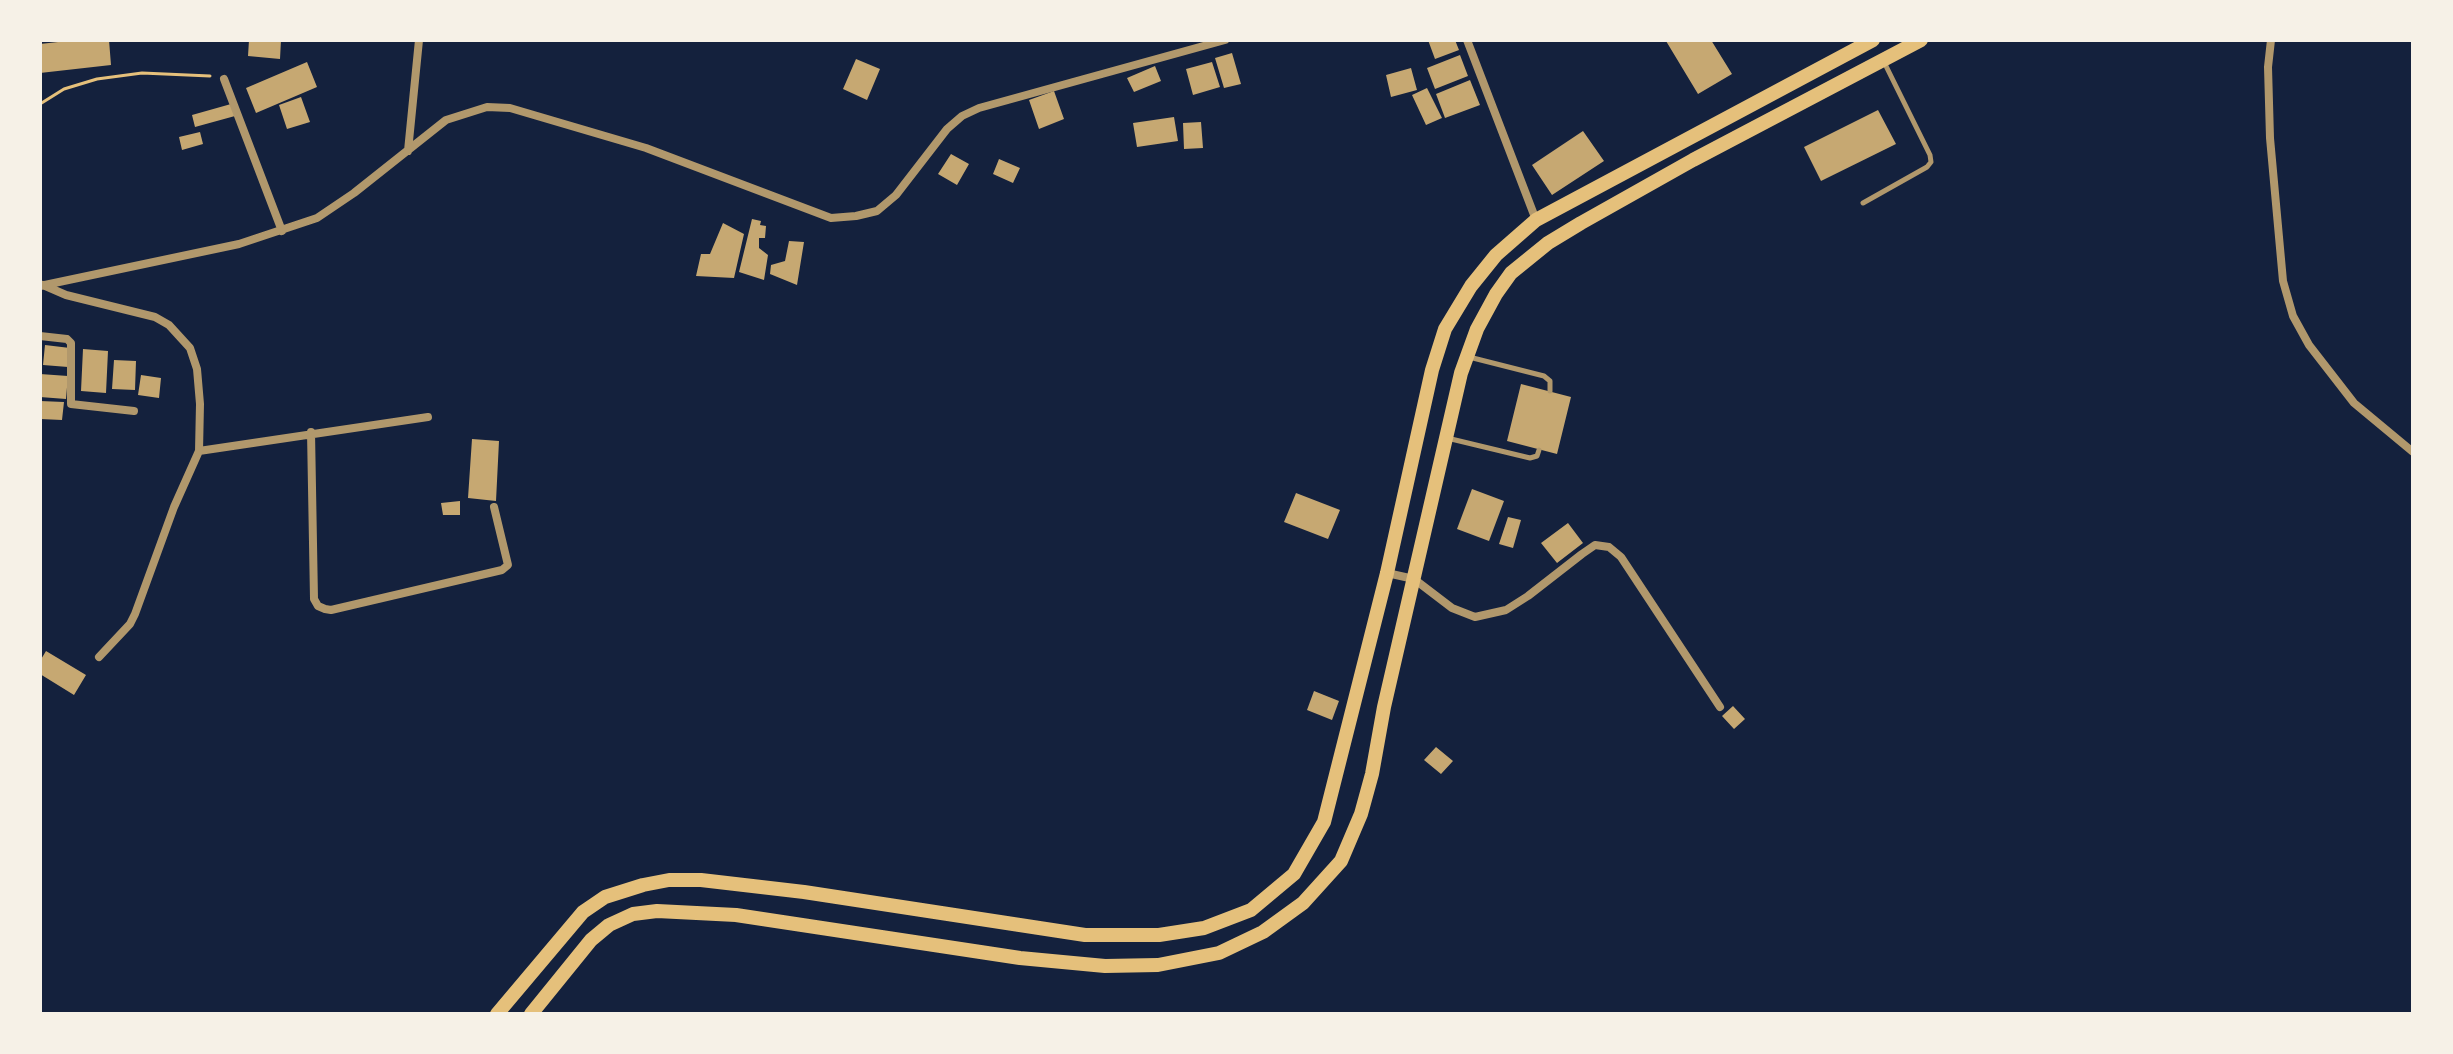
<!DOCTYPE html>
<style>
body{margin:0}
#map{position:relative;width:2453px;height:1054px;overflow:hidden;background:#14213d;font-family:"Noto Sans",sans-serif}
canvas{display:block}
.frame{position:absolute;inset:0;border:42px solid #f6f1e7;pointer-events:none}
</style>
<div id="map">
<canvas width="2453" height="1054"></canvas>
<div class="frame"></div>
</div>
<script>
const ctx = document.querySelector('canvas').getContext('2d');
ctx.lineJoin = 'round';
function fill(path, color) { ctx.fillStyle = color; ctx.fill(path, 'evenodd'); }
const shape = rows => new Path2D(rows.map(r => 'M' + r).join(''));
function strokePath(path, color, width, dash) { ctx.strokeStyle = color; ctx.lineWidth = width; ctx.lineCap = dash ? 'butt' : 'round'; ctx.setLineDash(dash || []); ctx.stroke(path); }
const building = shape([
 [76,40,109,40,111,65,40,73,40,44],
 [249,40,281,40,280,59,248,56],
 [1428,40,1455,40,1459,50,1435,59],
 [1668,40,1711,40,1732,74,1698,94,1666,41],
 [1232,53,1241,84,1224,88,1215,58],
 [1460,55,1468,76,1435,89,1427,68],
 [856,59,880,69,867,100,843,89],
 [307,62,317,87,256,113,246,88],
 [1212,62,1220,87,1193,95,1186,69],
 [1155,66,1161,81,1134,92,1127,78],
 [1411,68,1417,90,1391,97,1386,75],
 [1470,80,1480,105,1445,118,1436,94],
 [1427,88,1442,118,1426,125,1412,95],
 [1054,91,1064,119,1039,129,1029,100],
 [301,97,310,122,287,129,279,105],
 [231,104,235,116,195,127,192,115],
 [1878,110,1896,144,1821,181,1804,147],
 [1174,117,1178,141,1137,147,1133,123],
 [1201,122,1203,148,1184,149,1183,123],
 [1583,131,1604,161,1552,195,1532,165],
 [200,132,203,144,182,150,179,137],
 [951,154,969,164,957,185,938,174],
 [999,159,1020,168,1013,183,993,174],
 [752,219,761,221,760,225,766,226,765,238,759,238,759,248,768,255,764,280,739,272],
 [723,223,744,234,734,278,696,276,701,254,710,254],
 [789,241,804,242,797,285,770,274,771,265,785,261],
 [45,345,70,348,68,367,43,365],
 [83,349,108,351,106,393,81,391],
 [114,360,136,361,135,390,112,389],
 [40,374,68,376,66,399,40,397],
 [141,375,161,378,159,398,138,395],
 [1521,384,1571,397,1557,454,1507,441],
 [40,401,64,402,62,420,40,419],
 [472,439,499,441,496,501,468,498],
 [1472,489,1504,501,1489,541,1457,529],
 [1296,493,1340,510,1328,539,1284,522],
 [460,501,460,515,443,515,441,503],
 [1508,517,1521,520,1513,548,1499,544],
 [1568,523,1583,543,1557,563,1541,543],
 [46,651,86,675,74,695,40,674,40,661],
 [1314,691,1339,701,1332,720,1307,710],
 [1733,706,1745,719,1734,729,1722,716],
 [1436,747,1453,761,1441,774,1424,760]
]);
const path = shape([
 [40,104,64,89,97,79,142,73,210,76]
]);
const service = shape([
 [1863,203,1927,167,1931,162,1930,155,1884,62],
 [1469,357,1544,376,1550,381,1550,391],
 [1447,438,1530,458,1537,456,1539,450]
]);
const minor = shape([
 [1467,40,1536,220],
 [2271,40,2268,67,2270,138,2283,281,2293,316,2309,345,2354,403,2413,452],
 [224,79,282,231],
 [408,151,419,40],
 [43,285,66,295,155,317,169,325,190,348,197,369,200,404,199,451,174,507,135,614,130,624,99,657],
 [40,286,239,244,317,218,354,193,446,120,487,107,510,108,646,148,831,218,856,216,877,211,896,195,947,129,962,116,979,108,1225,40],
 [40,336,67,339,71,343,71,404,134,411],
 [311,432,314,599,318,606,325,609,331,610,502,570,508,565,494,507],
 [199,451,428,417],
 [1387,573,1414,579,1452,608,1475,617,1506,610,1528,596,1582,554,1595,545,1609,547,1621,557,1720,707]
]);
const secondary = shape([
 [497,1014,583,912,605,897,643,885,669,880,701,880,804,892,1085,935,1159,935,1204,928,1251,910,1294,874,1324,822,1387,573,1432,370,1445,329,1471,286,1496,255,1536,220,1873,40],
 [531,1014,591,940,609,925,633,914,657,911,736,915,1020,958,1105,966,1158,965,1219,953,1263,932,1303,903,1341,861,1361,814,1372,774,1384,707,1461,373,1477,329,1496,294,1511,273,1548,243,1581,223,1693,160,1921,40]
]);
fill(building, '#c6a872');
strokePath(path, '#e5c07b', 3);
strokePath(service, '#b1986c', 5);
strokePath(minor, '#b1986c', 8);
strokePath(secondary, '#e5c07b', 14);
</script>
